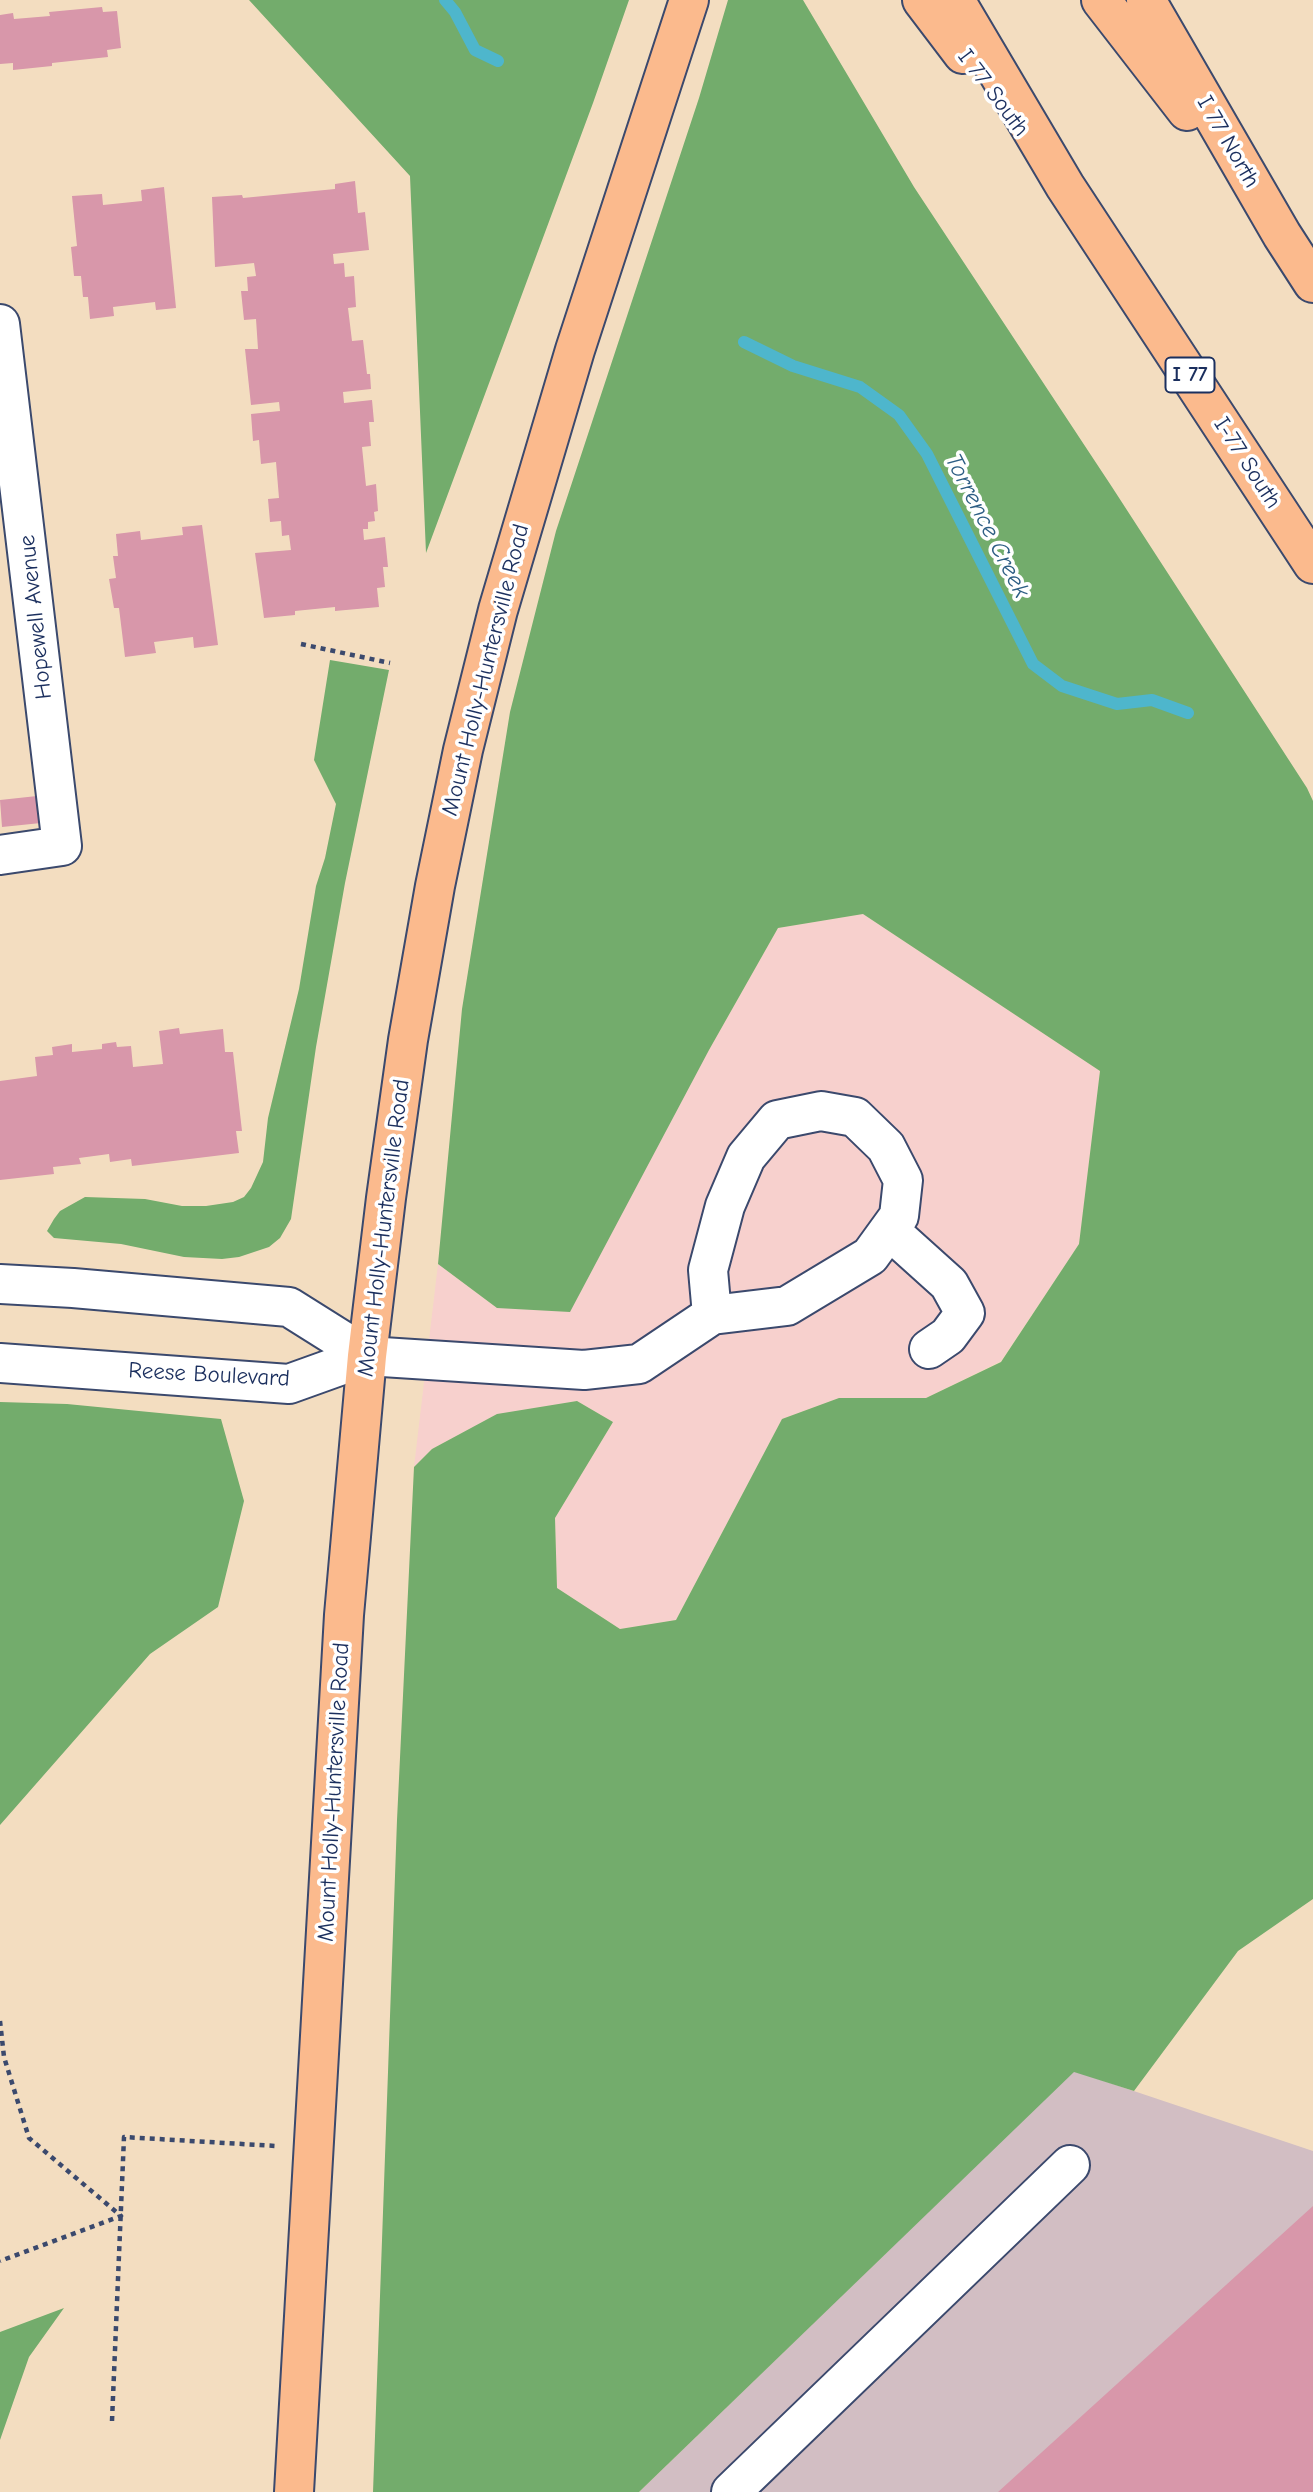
<!DOCTYPE html>
<style>
body{margin:0}
canvas{display:block;background:#f3ddc0}
</style>
<canvas width="1313" height="2492"></canvas>
<script>
const ctx = document.querySelector('canvas').getContext('2d');
ctx.lineJoin = 'round';
function fill(path, color) { ctx.fillStyle = color; ctx.fill(path, 'evenodd'); }
const shape = rows => new Path2D(rows.map(r => 'M' + r).join(''));
function strokePath(path, color, width, dash) { ctx.strokeStyle = color; ctx.lineWidth = width; ctx.lineCap = dash ? 'butt' : 'round'; ctx.setLineDash(dash || []); ctx.stroke(path); }
function write(font, color, halo, rows, align = 'center') {
  ctx.font = font + ' "Comic Neue",sans-serif'; ctx.lineWidth = 7; ctx.setLineDash([]); ctx.textBaseline = 'middle'; ctx.strokeStyle = halo; ctx.fillStyle = color; for (const [text, x, y, turn = 0] of rows) {
    ctx.save(); ctx.translate(x, y); ctx.rotate((+turn || 0) * Math.PI / 180); ctx.textAlign = isNaN(turn) ? turn : align; if (halo) ctx.strokeText(text, 0, 0); ctx.fillText(text, 0, 0); ctx.restore();
  }
}
const built = shape([
 [863,914,1100,1071,1079,1244,1001,1361,926,1398,839,1398,782,1419,676,1620,620,1629,557,1588,555,1518,613,1422,577,1401,496,1415,432,1449,414,1467,438,1264,497,1308,709,1050,778,928]
]);
const industrial = shape([
 [1074,2071,1313,2151,1313,2492,639,2492]
]);
const forest = shape([
 [249,0,629,0,593,103,426,553,410,176],
 [728,0,803,0,914,187,1112,487,1307,788,1313,801,1313,1899,1238,1951,1134,2091,1074,2072,639,2492,373,2492,397,1820,414,1467,432,1449,497,1414,577,1401,613,1422,555,1518,557,1588,620,1629,676,1620,782,1419,839,1398,926,1398,1001,1362,1079,1244,1100,1071,863,914,778,928,709,1050,570,1312,497,1308,438,1264,462,1009,510,712,556,531,699,98],
 [330,660,389,670,345,883,316,1047,291,1219,280,1238,269,1247,239,1257,222,1259,184,1257,121,1244,54,1238,47,1231,54,1219,60,1211,85,1197,145,1199,182,1206,206,1206,233,1202,244,1197,251,1188,263,1162,268,1118,299,989,316,886,325,858,336,804,314,760],
 [0,1402,67,1404,221,1419,244,1501,218,1607,150,1654,0,1825],
 [64,2308,29,2357,0,2440,0,2332]
]);
const stream = shape([
 [445,0,455,12,475,50,498,61],
 [744,342,793,366,860,387,899,415,927,454,1033,664,1062,686,1117,704,1152,700,1188,713]
]);
const building = shape([
 [102,7,103,12,117,11,121,48,107,50,108,57,52,63,52,66,13,70,13,63,0,64,0,15,13,13,14,19,50,16,49,12],
 [355,181,358,213,365,212,369,250,333,254,334,264,344,263,345,277,354,276,356,307,348,308,352,341,363,340,367,374,370,374,371,389,343,392,344,403,372,400,374,422,369,422,371,446,362,447,366,486,376,484,378,511,374,512,375,521,368,522,368,529,363,529,364,540,385,537,388,567,383,567,385,587,377,588,379,607,335,611,335,607,295,611,295,615,264,618,255,553,291,550,289,535,282,536,281,521,270,522,268,499,279,498,276,462,261,464,259,440,253,441,251,414,280,411,279,402,251,405,245,349,258,349,256,319,244,320,241,291,248,291,247,277,256,276,254,263,215,267,212,197,242,195,243,198,335,189,335,184],
 [164,187,176,308,156,310,155,302,113,307,114,316,90,319,88,297,83,297,81,276,74,276,71,247,77,246,72,196,102,194,103,205,142,201,141,190],
 [202,525,218,645,194,648,193,637,154,642,156,653,125,657,119,608,114,608,109,579,116,578,113,556,118,556,116,534,140,531,141,540,183,535,182,527],
 [37,796,41,823,2,827,0,800],
 [179,1028,180,1034,223,1029,225,1052,233,1052,242,1131,236,1131,239,1153,132,1166,131,1159,110,1162,109,1154,79,1158,81,1164,53,1167,54,1174,0,1180,0,1081,37,1076,35,1057,53,1055,52,1047,72,1044,72,1052,102,1049,102,1044,116,1042,117,1047,131,1046,133,1067,163,1064,159,1031],
 [1313,2206,1313,2492,998,2492]
]);
const path = shape([
 [301,644,390,663],
 [0,2021,4,2057,29,2138,121,2216,0,2261],
 [112,2421,124,2137,276,2146]
]);
const minor = shape([
 [0,324,62,846,0,855],
 [889,1230,949,1284,965,1313,948,1336,929,1349],
 [0,1284,73,1288,289,1307,367,1356],
 [0,1363,289,1384,367,1356,584,1370,639,1364,712,1315,787,1306,870,1256,899,1216,903,1180,886,1147,855,1117,821,1111,777,1120,746,1157,725,1206,708,1270,712,1315],
 [731,2492,1070,2165]
]);
const major = shape([
 [294,2492,344,1615,367,1356,386,1198,408,1040,435,886,463,750,498,610,575,350,689,0]
]);
const highway = shape([
 [922,0,963,54],
 [955,0,1065,186,1313,564],
 [1101,0,1187,111],
 [1146,0,1282,235,1313,283]
]);
const shields = [
 [1190,375,49]
];
const shieldNames = [
 ["I 77",1190,375]
];
const streetNames = [
 ["I 77 South",993,93,53],
 ["I 77 North",1228,142,60],
 ["I-77 South",1247,463,57],
 ["Hopewell Avenue",36,617,-96],
 ["Mount Holly-Huntersville Road",486,670,-76],
 ["Mount Holly-Huntersville Road",384,1228,-83],
 ["Reese Boulevard",209,1375,3],
 ["Mount Holly-Huntersville Road",334,1792,-87]
];
const waterNames = [
 ["Torrence Creek",987,526,63]
];
fill(built, '#f7d0cd');
fill(industrial, '#d2bec3');
fill(forest, '#73ac6c');
strokePath(stream, '#4eb6cc', 12);
fill(building, '#d897aa');
strokePath(minor, '#3b496d', 42);
strokePath(major, '#3b496d', 42);
strokePath(highway, '#3b496d', 42);
strokePath(path, '#3b496d', 4.5, [5, 5]);
strokePath(minor, '#fff', 38);
strokePath(major, '#fbba8d', 38);
strokePath(highway, '#fbba8d', 38);
for (const [x, y, w] of shields) { const box = new Path2D(); box.roundRect(x - w / 2, y - 17.5, w, 35, 5); ctx.fillStyle = '#fff'; ctx.fill(box); strokePath(box, '#1b2f5e', 2); }
write('bold 21px', '#1b2f5e', null, shieldNames);
write('23px', '#1b2f5e', '#fff', streetNames);
write('italic 24px', '#2d5e84', '#fff', waterNames);
</script>
